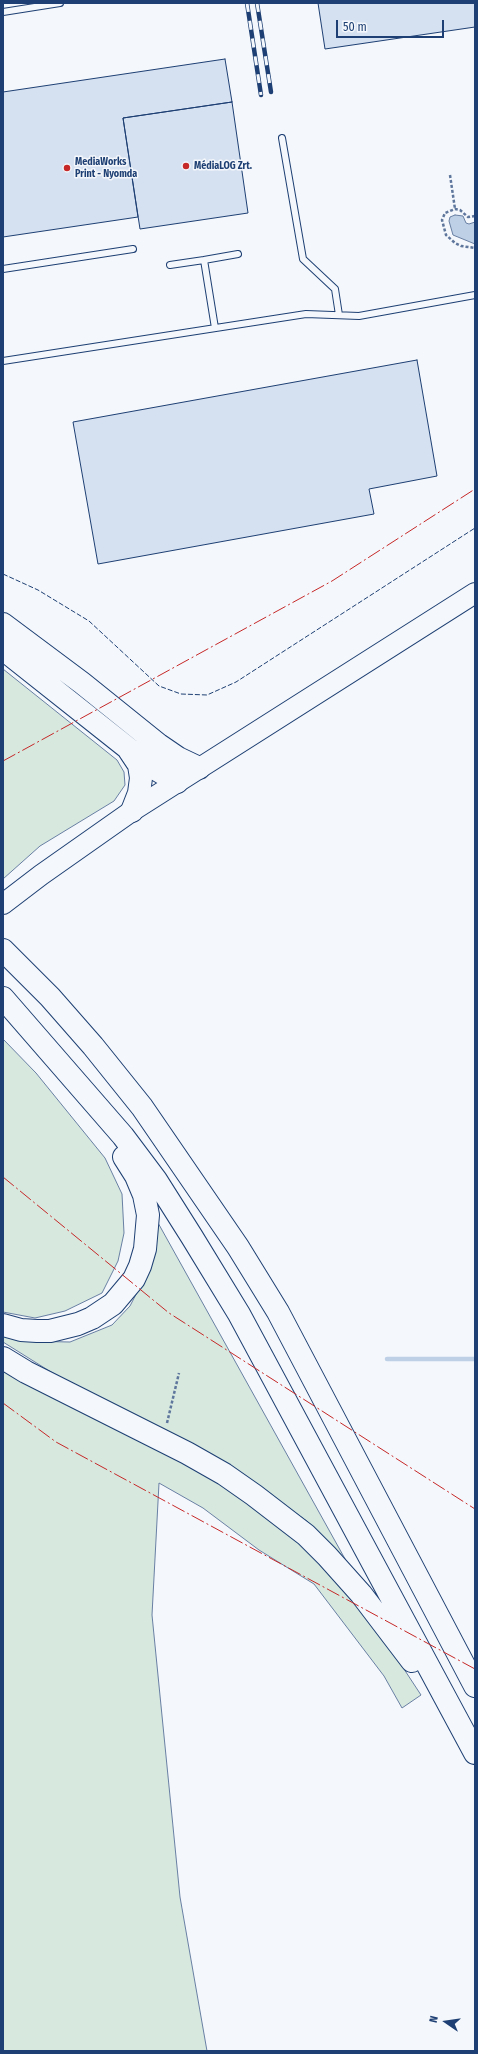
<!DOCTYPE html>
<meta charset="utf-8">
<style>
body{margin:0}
#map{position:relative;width:478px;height:2054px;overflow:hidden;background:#f4f7fb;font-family:"Fira Sans Condensed",sans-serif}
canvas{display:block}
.frame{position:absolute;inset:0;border:4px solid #1d3f73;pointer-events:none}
.north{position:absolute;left:426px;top:2002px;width:40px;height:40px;-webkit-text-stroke:3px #f4f7fb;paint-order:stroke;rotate:283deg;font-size:11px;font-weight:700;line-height:16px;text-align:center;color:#1d3f73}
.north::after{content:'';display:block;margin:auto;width:14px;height:18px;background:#1d3f73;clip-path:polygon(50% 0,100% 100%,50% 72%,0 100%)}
.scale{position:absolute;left:336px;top:20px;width:108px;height:18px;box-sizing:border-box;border:2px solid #1d3f73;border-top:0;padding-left:5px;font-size:12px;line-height:14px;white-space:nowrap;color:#1d3f73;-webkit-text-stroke:3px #f4f7fb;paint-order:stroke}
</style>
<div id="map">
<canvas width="478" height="2054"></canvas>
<div class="frame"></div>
<div class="north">N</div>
<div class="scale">50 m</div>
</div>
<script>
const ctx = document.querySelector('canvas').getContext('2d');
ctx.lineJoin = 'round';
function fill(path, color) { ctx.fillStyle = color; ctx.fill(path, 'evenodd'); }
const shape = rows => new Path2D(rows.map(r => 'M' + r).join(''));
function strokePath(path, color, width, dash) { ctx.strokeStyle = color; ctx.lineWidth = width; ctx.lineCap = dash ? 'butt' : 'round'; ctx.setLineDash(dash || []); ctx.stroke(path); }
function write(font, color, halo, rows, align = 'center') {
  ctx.font = font + ' "Fira Sans Condensed",sans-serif'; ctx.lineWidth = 3; ctx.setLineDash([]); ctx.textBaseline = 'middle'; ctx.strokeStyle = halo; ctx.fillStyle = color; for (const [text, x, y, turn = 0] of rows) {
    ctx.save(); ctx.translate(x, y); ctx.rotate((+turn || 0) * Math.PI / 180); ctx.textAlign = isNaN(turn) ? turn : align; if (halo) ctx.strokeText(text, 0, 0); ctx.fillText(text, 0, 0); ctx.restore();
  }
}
const green = shape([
 [3,669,117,760,124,772,125,785,114,801,40,846,3,879,3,669],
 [3,1039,36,1073,105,1158,122,1194,124,1233,118,1261,102,1293,65,1311,35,1318,3,1312,3,1039],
 [157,1221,349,1566,308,1522,237,1471,51,1372,3,1342,3,1336,22,1341,70,1342,112,1325,130,1306,148,1271,157,1221],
 [3,1368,174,1452,283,1526,341,1585,381,1634,421,1695,402,1708,384,1676,314,1584,259,1550,203,1508,159,1483,152,1615,180,1897,207,2051,3,2051,3,1368]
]);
const water = shape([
 [455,215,463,216,466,223,469,224,475,222,475,244,453,235,449,221,450,217,455,215]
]);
const stream = shape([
 [387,1359,475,1359]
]);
const building = shape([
 [318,3,475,3,475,27,325,49,318,3],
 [225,59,232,102,123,118,138,217,3,237,3,92,225,59],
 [232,102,248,213,140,229,123,118,232,102],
 [417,360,437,476,369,489,374,514,98,564,73,422,417,360]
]);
const path = shape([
 [450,175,455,209],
 [475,216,468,217,460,210,455,209,445,213,442,220,446,235,455,243,461,246,475,248],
 [167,1423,179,1373]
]);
const service = shape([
 [3,12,60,3],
 [282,138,303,259,335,289,339,315],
 [204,260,238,254],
 [170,265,204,260,215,328],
 [3,269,133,249],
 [3,361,306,314,359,316,475,295]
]);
const primary = shape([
 [3,904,41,875,132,811,475,593]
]);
const motorway = shape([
 [3,624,82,683,159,745,178,758,199,768],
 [3,649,129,749,154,768,177,782],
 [129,750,139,765,141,778,139,793,132,811],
 [3,950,50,997,93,1046,142,1107,238,1247,278,1312,475,1686],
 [3,998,123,1136,156,1180,192,1237,239,1314,475,1753],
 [3,1325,21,1330,37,1331,50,1331,78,1324,92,1318,113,1304,134,1279,140,1266,145,1249,148,1215,144,1195,136,1176,124,1157],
 [3,1358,26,1372,187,1453,224,1474,254,1495,306,1535,327,1556,361,1594,412,1661]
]);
const rail = shape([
 [247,3,261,95],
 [257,3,271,92]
]);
const fence = shape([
 [3,574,38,590,89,621,159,686,181,694,207,695,236,682,475,528]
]);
const power = shape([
 [3,761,332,581,475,489],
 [3,1177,169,1313,475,1509],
 [3,1403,56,1442,475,1669]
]);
const markers = [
 [186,166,4,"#c62828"],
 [67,168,4,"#c62828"]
];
const poiNames = [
 ["MediaWorks",75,162],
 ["Print - Nyomda",75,174],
 ["MédiaLOG Zrt.",194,166]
];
fill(green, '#d7e8df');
strokePath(green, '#687fa3', 1);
fill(water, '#bed0e5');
strokePath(water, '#687fa3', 1);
strokePath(stream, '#bed0e5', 4.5);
fill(building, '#d5e0f0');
strokePath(building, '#1d3f73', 1);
strokePath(service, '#1d3f73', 8);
strokePath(primary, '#1d3f73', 22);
strokePath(motorway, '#1d3f73', 24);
strokePath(path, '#5e769c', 2.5, [3, 2]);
strokePath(service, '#f4f7fb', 6);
strokePath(primary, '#f4f7fb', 20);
strokePath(motorway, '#f4f7fb', 22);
strokePath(rail, '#1d3f73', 4.5);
strokePath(rail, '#f4f7fb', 3, [9]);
strokePath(fence, '#1d3f73', 1, [5, 2]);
strokePath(power, '#c62828', 1, [14, 3, 2, 3]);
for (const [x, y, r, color] of markers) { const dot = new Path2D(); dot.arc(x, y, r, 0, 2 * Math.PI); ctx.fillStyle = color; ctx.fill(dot); strokePath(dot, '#f4f7fb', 1.5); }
write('bold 10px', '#1d3f73', '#f4f7fb', poiNames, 'left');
</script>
